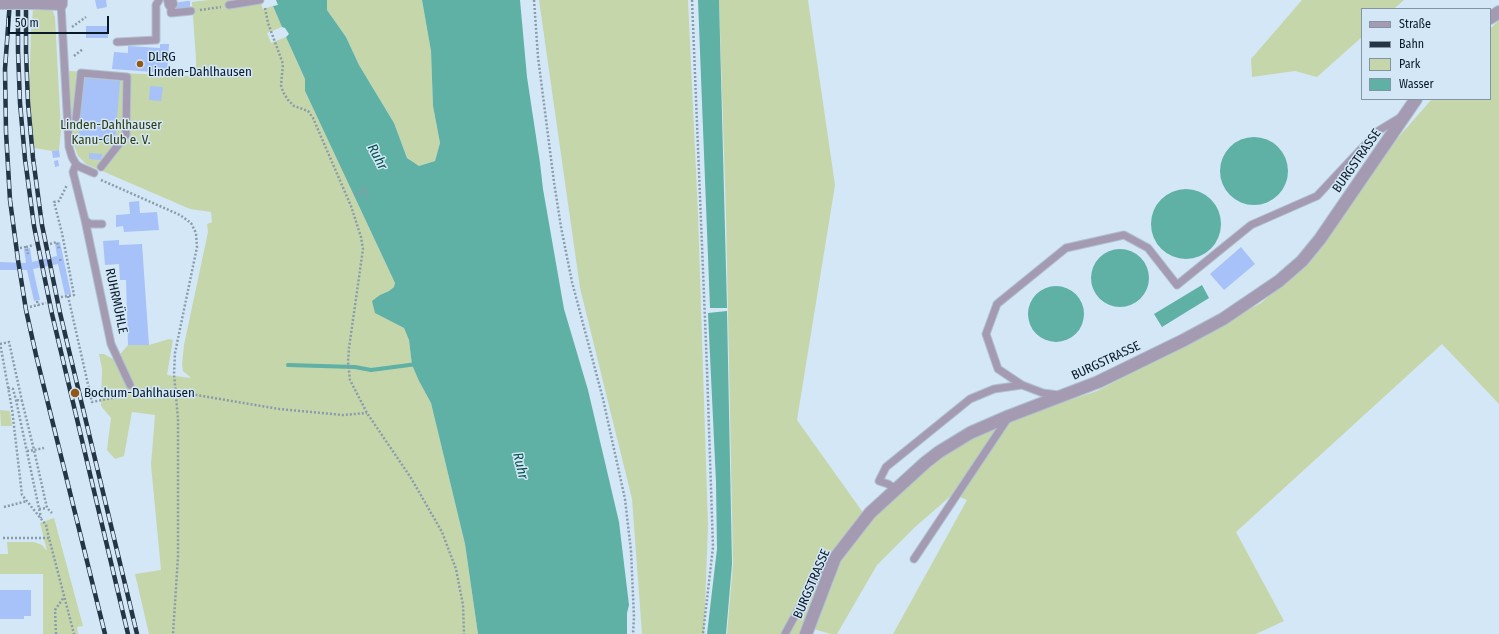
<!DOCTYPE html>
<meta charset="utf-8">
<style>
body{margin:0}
#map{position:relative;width:1499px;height:634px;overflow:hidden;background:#d4e7f7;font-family:"Fira Sans Condensed",sans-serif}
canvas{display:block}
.legend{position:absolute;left:1361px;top:8px;width:130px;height:92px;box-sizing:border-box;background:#d4e7f7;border:1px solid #8295a5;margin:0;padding:5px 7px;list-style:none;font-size:12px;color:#081a29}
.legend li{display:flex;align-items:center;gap:8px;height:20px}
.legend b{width:20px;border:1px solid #8295a5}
.scale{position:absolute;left:8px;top:16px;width:101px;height:18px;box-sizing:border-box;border:2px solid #081a29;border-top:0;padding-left:5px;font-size:12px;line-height:14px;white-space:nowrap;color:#081a29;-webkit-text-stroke:3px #d4e7f7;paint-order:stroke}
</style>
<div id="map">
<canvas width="1499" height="634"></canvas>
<ul class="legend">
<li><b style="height:5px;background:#a49bb2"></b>Straße</li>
<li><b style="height:5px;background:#243645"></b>Bahn</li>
<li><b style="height:11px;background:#c6d6ab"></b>Park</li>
<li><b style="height:11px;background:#5fb0a5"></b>Wasser</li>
</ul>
<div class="scale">50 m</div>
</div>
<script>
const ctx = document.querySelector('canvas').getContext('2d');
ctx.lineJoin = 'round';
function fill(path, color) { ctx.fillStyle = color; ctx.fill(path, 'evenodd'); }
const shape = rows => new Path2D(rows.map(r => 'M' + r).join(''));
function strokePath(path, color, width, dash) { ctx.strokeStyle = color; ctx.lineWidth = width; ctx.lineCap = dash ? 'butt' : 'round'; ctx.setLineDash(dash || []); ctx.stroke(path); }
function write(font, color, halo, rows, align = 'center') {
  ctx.font = font + ' "Fira Sans Condensed",sans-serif'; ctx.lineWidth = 3; ctx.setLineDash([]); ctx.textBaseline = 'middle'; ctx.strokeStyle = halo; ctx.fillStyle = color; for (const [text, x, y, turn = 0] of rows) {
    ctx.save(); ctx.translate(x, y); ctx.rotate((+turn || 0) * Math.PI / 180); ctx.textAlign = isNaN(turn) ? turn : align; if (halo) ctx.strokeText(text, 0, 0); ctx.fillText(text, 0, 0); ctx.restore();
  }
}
const green = shape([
 [209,0,260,0,263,9,273,6,282,27,267,33,271,43,286,37,305,79,305,91,395,283,394,287,389,291,380,295,376,313,404,328,409,340,412,365,419,381,431,403,465,544,478,634,149,634,135,574,161,570,151,465,155,415,132,412,124,456,115,459,107,450,111,418,101,406,102,369,99,354,104,354,115,360,128,345,149,345,169,339,173,340,167,375,191,378,183,371,182,364,184,345,208,232,207,224,212,222,211,212,190,209,86,164,78,156,73,143,68,71,196,76,196,59,192,2],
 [327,0,422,0,431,51,433,106,440,143,435,161,419,166,407,158,394,123,359,65,346,37,327,10],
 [539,0,688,0,698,214,708,525,704,634,642,634,632,499,580,288],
 [719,0,808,0,835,185,797,420,864,514,940,454,1012,419,1097,391,1261,303,1277,289,1380,158,1432,99,1490,99,1490,29,1499,20,1499,404,1442,344,1236,532,1284,621,1256,634,893,634,967,500,953,494,914,528,877,565,837,634,831,634,813,629,811,634,727,634,733,564,726,214],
 [1302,0,1404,0,1394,9,1362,9,1362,37,1317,77,1295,71,1252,77,1251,59],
 [33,9,52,9,55,17,61,131,59,150,52,151,34,148,29,94,31,31],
 [0,410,10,411,12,426,1,426],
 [54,518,83,626,77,627,78,634,43,634,43,574,0,574,0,554,8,554,7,542,34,542,42,545,47,551,40,523]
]);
const water = shape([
 [276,0,327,0,327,10,346,37,359,65,394,123,407,158,419,166,435,161,440,143,433,106,431,51,422,0,520,0,527,77,540,163,543,189,564,309,588,390,619,522,629,605,627,613,627,634,478,634,465,544,431,403,419,381,412,365,409,340,404,328,375,313,372,301,380,295,389,291,394,287,395,283,305,91,305,79,286,37,289,34,285,28,282,27,273,6,278,5],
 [698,0,719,0,727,308,710,308],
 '1220 171a34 34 0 1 1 68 0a34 34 0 1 1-68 0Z',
 '1151 224a35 35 0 1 1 70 0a35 35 0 1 1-70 0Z',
 '1091 278a29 29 0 1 1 58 0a29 29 0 1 1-58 0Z',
 [1202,285,1209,298,1162,327,1154,314],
 '1028 314a28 28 0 1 1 56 0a28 28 0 1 1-56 0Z',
 [727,311,732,564,726,634,707,634,717,549,716,482,708,313]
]);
const stream = shape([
 [288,365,355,367,371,370,417,364]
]);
const building = shape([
 [95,0,106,0,107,7,97,9],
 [187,1,190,1,190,8,176,10,174,3],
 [86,26,108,26,108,38,86,38],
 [160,44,169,44,167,73,112,69,114,52,128,53,128,46,160,48],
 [85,78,120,81,115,143,78,139],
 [150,86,163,87,161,101,149,100],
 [59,150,60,157,53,158,52,151],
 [89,153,102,154,101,160,89,159],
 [58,160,59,166,55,167,54,161],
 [139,201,140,213,157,212,159,230,124,232,123,226,116,227,116,215,130,214,129,202],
 [119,240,119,245,142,244,149,345,128,345,126,280,120,280,119,264,105,265,103,241],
 [60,242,71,294,65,295,58,264,33,269,40,300,34,301,27,270,0,270,0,262,26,263,24,249,30,248,32,262,57,256,55,243],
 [1241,247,1255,264,1224,290,1210,274],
 [0,590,31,590,31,616,24,616,24,619,0,619]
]);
const path = shape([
 [534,0,538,57,554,182,561,227,572,282,603,399,625,499,631,551,634,617,633,634],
 [692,0,707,369,713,547,703,634],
 [265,8,268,23,283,64,281,85,283,92,288,100,294,106,308,111,313,118,351,206,361,237,363,249,349,348,348,362,350,380,367,413,411,478,442,532,456,569,463,605,464,634],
 [200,10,221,7],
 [72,27,86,17],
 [74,56,83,49],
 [101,180,180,215,191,223,196,233,197,247,175,353,174,374,178,419,178,557,173,634],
 [363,186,368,199],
 [354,194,365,191],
 [50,244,57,242,59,249],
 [26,247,34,245],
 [20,248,26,247,28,254],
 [60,259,61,262],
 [68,296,92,402,127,395],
 [61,297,74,295,62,233,54,202,59,201,67,185],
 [37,301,38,305,46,303],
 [30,307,38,305],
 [0,343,12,409,22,495,46,525,49,538],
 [0,344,9,342,22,401],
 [8,388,13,389,16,400,41,518],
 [136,393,152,390,167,390,279,409,343,415,367,413],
 [17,400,22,401,34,450,44,448],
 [27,451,34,450,47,508,52,513],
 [4,507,27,501],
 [39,509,47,508],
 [3,538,49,538,74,634],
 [56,634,55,610,64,597]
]);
const lane = shape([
 [61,4,69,147,72,157,76,164,80,167,94,173],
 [171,4,171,13,191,11],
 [229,5,260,0],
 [117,42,156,40,156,5,159,0],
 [76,119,81,73,127,77,126,135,101,167],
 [76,164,73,172,85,220,90,224,102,224],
 [85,220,111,344,130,385],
 [1059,395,1043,393,1022,385,998,369,986,334,997,304,1066,248,1124,235,1148,248,1177,285,1251,225,1317,196,1378,131,1401,117],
 [897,490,888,484,879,481,886,467,970,399,994,389,1022,385],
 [914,559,1008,418],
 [785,634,816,577,824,566,833,560]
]);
const street = shape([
 [170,0,171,4],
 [36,3,61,4,61,0],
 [1490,18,1499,12],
 [806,634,835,558,870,513,926,462,939,452,970,433,1009,416,1098,382,1184,340,1223,319,1279,281,1302,261,1320,239,1416,99]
]);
const rail = shape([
 [10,0,5,69,6,132,10,200,18,260,26,310,36,355,105,634],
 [18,0,18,51,20,103,25,159,34,226,52,314,128,634],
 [26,0,26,52,28,103,33,158,42,225,60,313,137,634]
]);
const streetBridge = shape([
 [0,3,36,3]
]);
const markers = [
 [140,64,4,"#925815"],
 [75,393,5,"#925815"]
];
const poiNames = [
 ["DLRG",148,57],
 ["Linden-Dahlhausen",148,72],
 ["Bochum-Dahlhausen",84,393]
];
const parkNames = [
 ["Linden-Dahlhauser",111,125],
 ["Kanu-Club e. V.",111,140]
];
const streetNames = [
 ["BURGSTRASSE",1357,161,-55],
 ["RUHRMÜHLE",116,301,78],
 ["BURGSTRASSE",1106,361,-25],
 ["BURGSTRASSE",812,584,-67]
];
const waterNames = [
 ["Ruhr",377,157,62],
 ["Ruhr",520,466,76]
];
fill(green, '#c6d6ab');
fill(water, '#5fb0a5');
strokePath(stream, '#5fb0a5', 4);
fill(building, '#a7c2f8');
strokePath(lane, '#afc2d2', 9);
strokePath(street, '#afc2d2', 14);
strokePath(path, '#899cab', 2.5, [2, 2]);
strokePath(lane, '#a49bb2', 7);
strokePath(street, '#a49bb2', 12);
strokePath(rail, '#243645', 4.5);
strokePath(rail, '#d4e7f7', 3, [9]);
strokePath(streetBridge, '#afc2d2', 14, []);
strokePath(streetBridge, '#a49bb2', 12);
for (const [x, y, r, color] of markers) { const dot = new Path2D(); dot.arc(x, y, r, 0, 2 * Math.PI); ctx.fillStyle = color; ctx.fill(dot); strokePath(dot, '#d4e7f7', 1.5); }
write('13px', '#081a29', '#d4e7f7', poiNames, 'left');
write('13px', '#2d3a0f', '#d4e7f7', parkNames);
write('13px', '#081a29', '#d4e7f7', streetNames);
write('italic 14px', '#055149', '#d4e7f7', waterNames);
</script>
